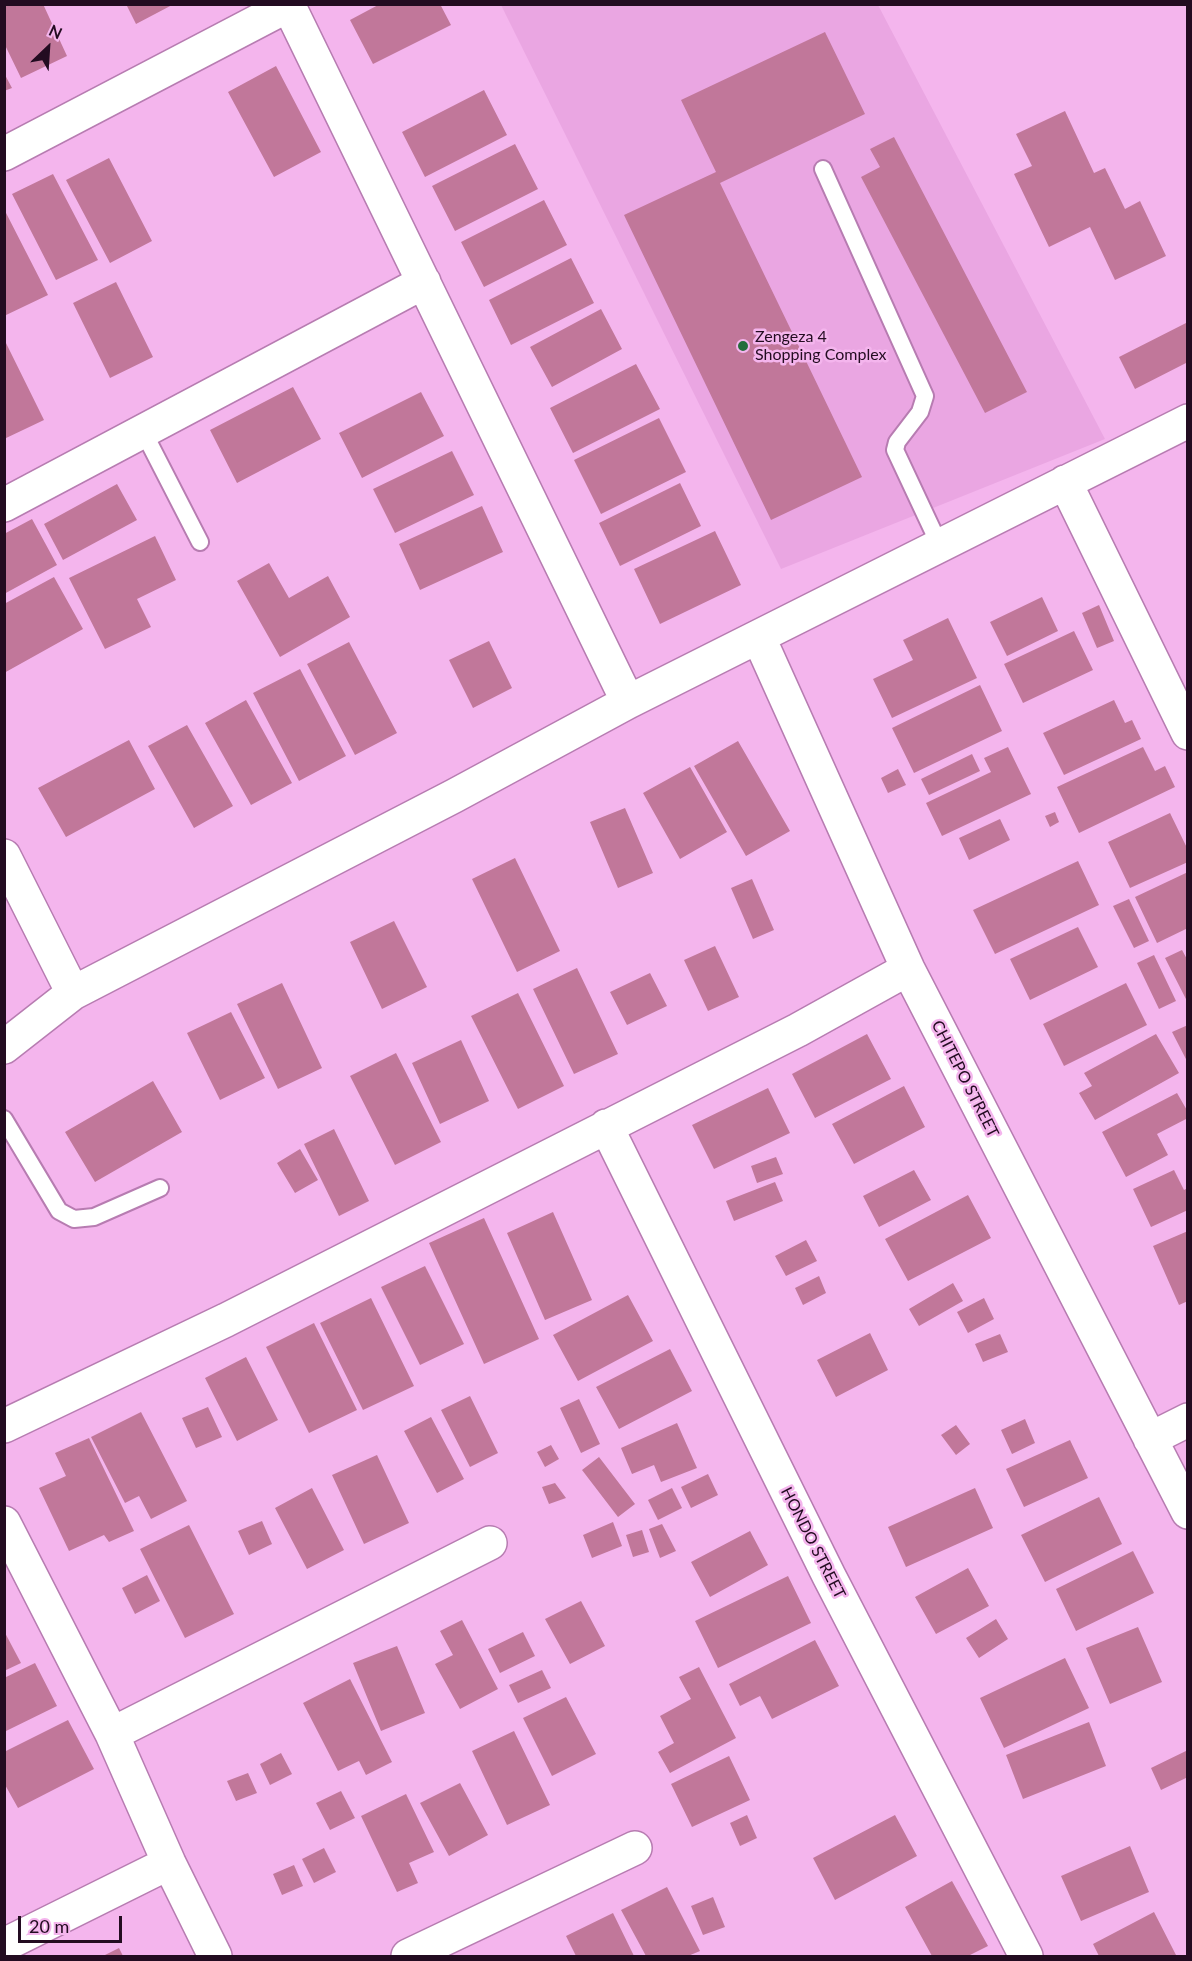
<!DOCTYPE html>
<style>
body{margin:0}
#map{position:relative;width:1192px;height:1961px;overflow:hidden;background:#f4b5ed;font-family:Lato,sans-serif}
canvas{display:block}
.frame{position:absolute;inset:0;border:6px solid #230c21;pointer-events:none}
.north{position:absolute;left:18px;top:18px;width:60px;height:60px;-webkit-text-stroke:4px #f4b5ed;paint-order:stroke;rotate:25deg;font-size:16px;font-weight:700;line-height:24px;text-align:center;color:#230c21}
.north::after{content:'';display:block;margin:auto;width:21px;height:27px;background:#230c21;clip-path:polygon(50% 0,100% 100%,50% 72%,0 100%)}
.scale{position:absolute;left:18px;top:1916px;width:104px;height:27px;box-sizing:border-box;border:3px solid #230c21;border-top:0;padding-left:8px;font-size:18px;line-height:21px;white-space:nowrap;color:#230c21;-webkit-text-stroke:4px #f4b5ed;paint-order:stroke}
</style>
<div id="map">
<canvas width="1192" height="1961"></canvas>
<div class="frame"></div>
<div class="north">N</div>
<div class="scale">20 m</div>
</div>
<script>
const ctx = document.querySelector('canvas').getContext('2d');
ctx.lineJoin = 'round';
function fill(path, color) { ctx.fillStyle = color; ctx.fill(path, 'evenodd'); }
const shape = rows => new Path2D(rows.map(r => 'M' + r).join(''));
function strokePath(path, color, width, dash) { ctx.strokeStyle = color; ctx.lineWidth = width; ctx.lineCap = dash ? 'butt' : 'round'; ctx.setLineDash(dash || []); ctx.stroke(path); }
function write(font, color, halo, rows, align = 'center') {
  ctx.font = font + ' Lato,sans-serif'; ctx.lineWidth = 5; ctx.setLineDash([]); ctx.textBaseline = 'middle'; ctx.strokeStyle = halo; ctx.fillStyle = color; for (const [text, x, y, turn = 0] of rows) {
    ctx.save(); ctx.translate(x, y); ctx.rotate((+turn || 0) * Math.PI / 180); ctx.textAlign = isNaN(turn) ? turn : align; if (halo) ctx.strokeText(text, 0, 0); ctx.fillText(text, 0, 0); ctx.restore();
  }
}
const built = shape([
 [501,5,878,5,1105,439,781,569]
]);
const building = shape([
 [4,4,43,4,67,56,21,78,4,43],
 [126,4,174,4,136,24],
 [380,4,440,4,451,25,373,64,350,20],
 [825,32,865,114,720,183,862,477,771,520,624,215,716,172,681,100],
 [276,66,321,152,274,177,228,92],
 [4,73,12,88,4,91],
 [484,90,507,135,425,177,402,132],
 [1065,111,1094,173,1105,168,1125,209,1140,201,1166,256,1115,280,1090,227,1049,247,1014,174,1032,166,1016,134],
 [894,137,1027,392,985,413,861,177,880,167,870,149],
 [515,144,538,189,455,231,432,186],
 [109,158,152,241,110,263,66,180],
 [53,174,98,260,56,280,12,194],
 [544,200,567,245,484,287,461,242],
 [4,209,48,295,4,316],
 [571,258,594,303,511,345,489,300],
 [116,282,153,357,110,378,73,303],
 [601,309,622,349,552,387,530,347],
 [1188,322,1188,362,1135,389,1119,357],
 [4,339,44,420,4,439],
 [636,364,660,409,573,453,550,408],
 [293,387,321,439,237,483,210,430],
 [421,392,444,436,362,478,339,433],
 [659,418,686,472,601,514,574,460],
 [452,451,474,495,395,533,373,489],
 [680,483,701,526,620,566,599,523],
 [117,484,137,520,63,560,44,524],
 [482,506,503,552,420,590,399,544],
 [32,519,57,565,4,594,4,534],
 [715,531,741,585,660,624,634,569],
 [155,536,176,580,137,599,151,627,105,649,69,578],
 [269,563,289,598,328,576,350,617,280,657,237,581],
 [54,577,83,629,4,673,4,604],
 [1042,597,1058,631,1007,656,990,622],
 [1099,605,1114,641,1097,648,1082,613],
 [948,618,977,678,892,718,873,679,913,660,903,640],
 [1074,631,1093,670,1023,703,1004,664],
 [489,641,512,688,473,708,449,660],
 [349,642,397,733,355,755,307,664],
 [300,669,346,756,299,781,253,693],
 [980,685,1002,731,914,773,892,728],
 [246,700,292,783,251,805,205,723],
 [1114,700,1125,723,1132,720,1141,739,1064,775,1043,733],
 [187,725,233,806,194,828,148,746],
 [129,740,155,789,66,837,38,788],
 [738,741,790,831,746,856,694,766],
 [1008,747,1031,794,942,836,926,803,991,772,984,758],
 [1143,747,1155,771,1165,766,1175,787,1079,833,1057,787],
 [972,754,980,771,929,795,921,779],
 [690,767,727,832,680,859,643,793],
 [898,769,906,785,888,793,881,778],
 [625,808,653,873,618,888,590,822],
 [1055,812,1059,822,1050,827,1045,816],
 [1170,813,1188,850,1188,862,1130,888,1108,842],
 [1000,819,1010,840,969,860,959,838],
 [515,858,560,951,517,972,472,879],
 [1078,861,1099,905,995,954,973,910],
 [1188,872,1188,928,1157,943,1135,897],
 [752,879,774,930,753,939,731,888],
 [1129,899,1149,941,1134,948,1113,906],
 [394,921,427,987,382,1009,350,942],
 [1078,927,1098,967,1030,1000,1010,959],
 [715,946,739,997,708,1011,684,960],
 [1182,950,1188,961,1188,1003,1165,958],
 [1154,955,1176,1001,1159,1009,1137,963],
 [577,968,618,1054,574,1074,533,989],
 [650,973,667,1006,627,1025,610,992],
 [282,983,322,1068,278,1089,237,1004],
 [1126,983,1147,1025,1064,1066,1043,1024],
 [518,993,564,1086,518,1109,471,1016],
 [231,1012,265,1078,220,1100,187,1033],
 [1188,1025,1188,1063,1172,1032],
 [867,1034,891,1079,815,1118,792,1074],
 [1156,1034,1179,1073,1095,1120,1079,1093,1092,1086,1084,1073],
 [461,1040,489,1101,440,1124,412,1063],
 [396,1053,441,1142,395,1165,350,1076],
 [153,1081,182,1132,95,1182,65,1132],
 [904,1086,925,1127,854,1164,832,1124],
 [768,1088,790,1133,714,1169,692,1125],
 [1177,1093,1188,1112,1188,1118,1157,1134,1168,1155,1126,1177,1102,1132],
 [334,1129,369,1201,339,1216,304,1144],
 [300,1149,318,1180,295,1193,277,1163],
 [776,1157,783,1174,757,1183,751,1166],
 [914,1170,931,1200,879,1227,863,1196],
 [1174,1170,1184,1190,1188,1188,1188,1210,1151,1227,1133,1189],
 [775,1182,783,1201,734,1221,726,1201],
 [968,1195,991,1238,908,1281,885,1239],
 [553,1212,592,1300,545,1320,507,1233],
 [484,1218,539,1339,484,1364,429,1243],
 [1188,1231,1188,1301,1179,1305,1153,1246],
 [806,1240,817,1261,786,1276,775,1256],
 [425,1266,464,1344,420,1365,381,1287],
 [819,1276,826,1293,803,1305,795,1288],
 [953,1283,963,1301,919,1326,909,1309],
 [628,1295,653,1341,578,1381,553,1335],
 [371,1298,414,1386,363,1410,320,1323],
 [984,1298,994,1319,968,1333,957,1312],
 [314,1323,357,1410,309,1433,266,1347],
 [870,1333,888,1370,836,1397,817,1360],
 [1000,1334,1008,1352,983,1362,975,1344],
 [670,1349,692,1391,619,1429,596,1387],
 [246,1357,278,1420,237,1441,205,1378],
 [470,1396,498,1453,470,1467,441,1410],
 [579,1399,600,1444,581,1453,560,1408],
 [208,1407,222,1437,196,1448,182,1418],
 [141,1412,187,1501,151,1519,139,1496,125,1503,91,1437],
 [431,1417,464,1479,437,1493,404,1431],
 [1025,1419,1035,1443,1012,1454,1001,1430],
 [677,1423,697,1468,661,1482,654,1465,632,1474,621,1448],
 [956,1425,970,1444,956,1455,941,1435],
 [89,1438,134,1531,109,1542,104,1535,69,1551,39,1488,66,1476,55,1453],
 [1070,1440,1088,1478,1024,1507,1006,1469],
 [551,1445,559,1459,545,1467,537,1452],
 [377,1455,409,1523,364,1544,332,1475],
 [599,1457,635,1504,618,1517,582,1470],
 [708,1474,718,1495,691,1508,681,1487],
 [555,1483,566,1498,549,1504,542,1487],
 [312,1488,344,1550,307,1569,275,1508],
 [672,1488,682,1508,658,1520,648,1500],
 [975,1488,993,1528,906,1567,888,1527],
 [1099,1497,1122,1544,1045,1582,1021,1535],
 [262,1521,272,1544,249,1555,238,1531],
 [613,1522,622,1546,592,1558,583,1535],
 [662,1524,676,1551,660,1558,649,1529],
 [189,1525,234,1614,185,1638,140,1549],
 [642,1530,649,1552,633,1557,626,1535],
 [750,1531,768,1565,710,1597,691,1562],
 [1133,1551,1154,1593,1076,1631,1056,1589],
 [968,1568,989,1606,936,1634,915,1597],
 [147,1575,160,1601,135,1614,122,1588],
 [788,1576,811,1623,718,1668,695,1621],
 [581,1601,605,1646,570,1664,545,1619],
 [996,1619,1008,1639,979,1658,966,1638],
 [462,1620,498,1689,460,1709,435,1664,453,1655,440,1631],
 [1138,1627,1162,1682,1110,1704,1086,1648],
 [4,1631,21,1663,4,1671],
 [523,1632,535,1656,500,1673,488,1649],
 [815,1640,839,1686,772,1719,760,1696,740,1706,729,1684],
 [397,1646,425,1713,381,1731,353,1663],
 [1065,1658,1089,1708,1004,1748,980,1698],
 [35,1663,57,1706,4,1732,4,1678],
 [699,1667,736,1738,670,1773,658,1752,674,1743,660,1716,691,1699,679,1677],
 [542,1670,551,1688,518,1703,509,1685],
 [350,1679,392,1762,366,1775,359,1761,338,1771,303,1703],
 [566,1697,596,1754,552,1776,523,1718],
 [68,1720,94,1769,18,1808,4,1783,4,1752],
 [1089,1722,1106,1766,1023,1799,1006,1755],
 [514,1731,550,1805,507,1825,472,1751],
 [1188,1750,1188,1777,1161,1790,1151,1768],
 [281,1753,292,1774,270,1785,260,1764],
 [729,1756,750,1800,692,1827,671,1784],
 [248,1773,257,1793,236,1801,227,1781],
 [460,1783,488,1835,449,1856,420,1803],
 [341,1791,355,1818,330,1830,316,1803],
 [406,1794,434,1852,409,1863,418,1883,397,1892,361,1816],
 [747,1815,757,1838,740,1846,730,1823],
 [895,1815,917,1856,835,1900,813,1858],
 [1130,1846,1149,1892,1081,1921,1061,1876],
 [324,1848,336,1872,314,1883,302,1859],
 [294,1865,303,1886,282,1895,273,1874],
 [952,1881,988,1946,968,1956,932,1956,905,1907],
 [667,1887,700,1951,688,1956,646,1956,621,1910],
 [713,1897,725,1927,703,1935,691,1906],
 [1154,1912,1176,1955,1099,1956,1093,1944],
 [613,1913,634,1956,576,1956,566,1936],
 [119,1948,123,1956,103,1956]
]);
const service = shape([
 [823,169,925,396,920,412,897,442,895,450,940,546],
 [143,431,200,542],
 [4,1119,59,1211,74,1219,94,1217,160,1188]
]);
const minor = shape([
 [288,4,628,702],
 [4,154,289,5],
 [1065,482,1188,733],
 [4,505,424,282],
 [759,638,908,969,1188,1512],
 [4,856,73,993],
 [4,1047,73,993,454,796,628,702,1188,421],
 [606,1126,829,1576,1026,1956],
 [4,1426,226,1320,798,1030,908,969],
 [1150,1439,1188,1420],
 [4,1523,112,1734,169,1863,215,1956],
 [112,1734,490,1543],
 [4,1945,169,1863],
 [408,1956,635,1848]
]);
const markers = [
 [743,346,6,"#256e3c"]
];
const poiNames = [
 ["Zengeza 4",755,337],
 ["Shopping Complex",755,355]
];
const streetNames = [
 ["CHITEPO STREET",965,1079,63],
 ["HONDO STREET",813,1543,63]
];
fill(built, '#eaa6e2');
fill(building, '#c1779a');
strokePath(service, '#b77cb1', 20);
strokePath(minor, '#b77cb1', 36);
strokePath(service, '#fff', 16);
strokePath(minor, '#fff', 33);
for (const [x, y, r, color] of markers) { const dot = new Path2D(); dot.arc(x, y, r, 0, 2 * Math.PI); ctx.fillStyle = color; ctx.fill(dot); strokePath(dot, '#f4b5ed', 2); }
write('16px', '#230c21', '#f4b5ed', poiNames, 'left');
write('16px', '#230c21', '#f4b5ed', streetNames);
</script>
